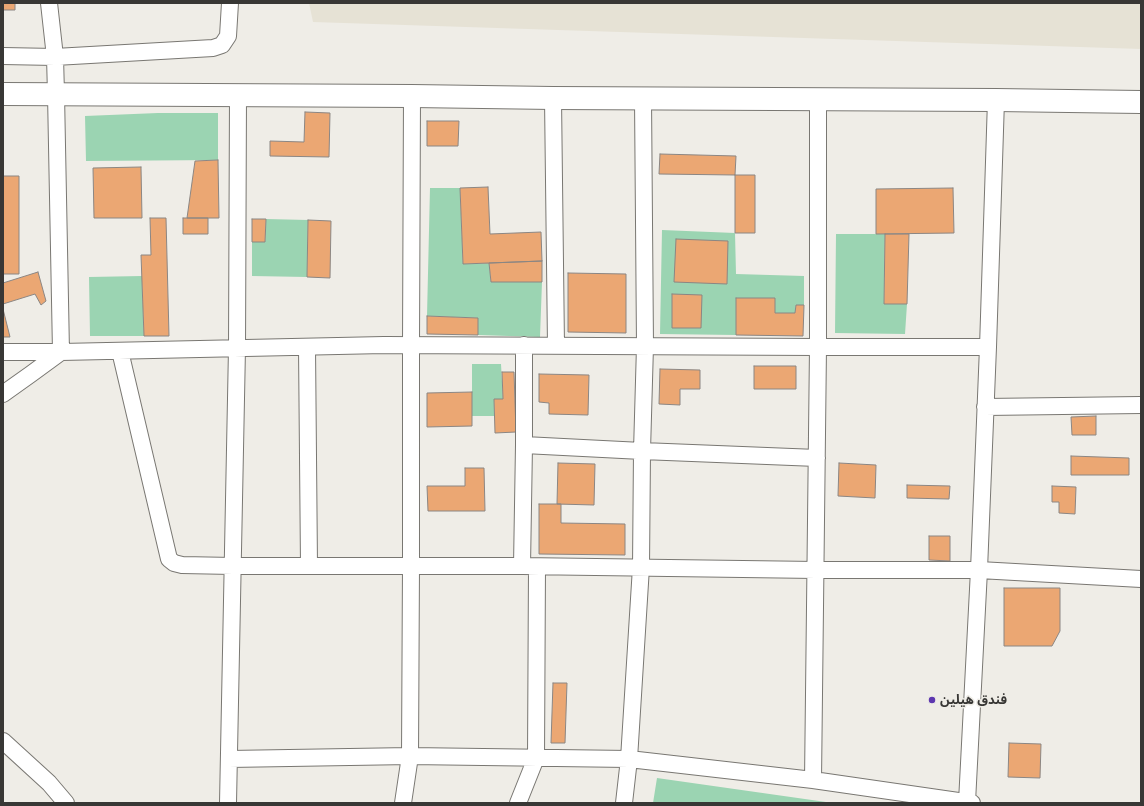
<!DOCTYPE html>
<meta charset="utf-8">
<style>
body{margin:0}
#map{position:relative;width:1144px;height:806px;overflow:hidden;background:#efede7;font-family:"Roboto Serif",serif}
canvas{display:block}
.frame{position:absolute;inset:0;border:4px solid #383735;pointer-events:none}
</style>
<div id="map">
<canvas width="1144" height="806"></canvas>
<div class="frame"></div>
</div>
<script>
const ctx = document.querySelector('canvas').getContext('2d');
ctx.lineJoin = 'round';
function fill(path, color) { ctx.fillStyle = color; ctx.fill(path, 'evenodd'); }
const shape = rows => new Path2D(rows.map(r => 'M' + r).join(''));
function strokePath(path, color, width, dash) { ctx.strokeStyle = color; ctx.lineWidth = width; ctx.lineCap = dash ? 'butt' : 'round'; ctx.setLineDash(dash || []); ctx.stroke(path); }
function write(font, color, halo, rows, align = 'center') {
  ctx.font = font + ' "Roboto Serif","Noto Sans Arabic",serif'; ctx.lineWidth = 3; ctx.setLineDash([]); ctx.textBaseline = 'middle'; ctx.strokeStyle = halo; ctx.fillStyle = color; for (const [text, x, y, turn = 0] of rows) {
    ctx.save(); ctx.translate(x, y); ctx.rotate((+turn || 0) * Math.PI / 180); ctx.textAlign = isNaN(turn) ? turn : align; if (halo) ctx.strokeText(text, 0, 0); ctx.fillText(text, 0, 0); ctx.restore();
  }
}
const built = shape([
 [309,3,1141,3,1141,49,313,22]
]);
const green = shape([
 [158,113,218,113,218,160,86,161,85,116],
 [430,188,460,188,463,264,489,263,491,282,542,282,540,337,478,335,478,318,427,316],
 [266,219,308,220,307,277,252,276,252,242,265,242],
 [662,230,735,233,736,274,804,276,804,305,796,305,795,313,775,313,774,298,736,298,736,335,660,334],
 [836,234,885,234,884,304,907,304,905,334,835,333],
 [142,276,144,336,90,336,89,277],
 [472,364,501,364,503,399,494,399,494,416,472,416],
 [657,778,833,803,653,803]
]);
const building = shape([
 [3,3,15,3,15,10,3,10,3,3],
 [305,112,330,113,329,157,270,156,270,141,304,142,305,112],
 [427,121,459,121,458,146,427,146,427,121],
 [660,154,736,156,735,175,659,174,660,154],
 [218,160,219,218,187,218,195,161,218,160],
 [141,167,142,218,94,218,93,168,141,167],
 [735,175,755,175,755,233,735,233,735,175],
 [3,176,19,176,19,274,3,274,3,176],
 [488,187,490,234,541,232,542,261,463,264,460,188,488,187],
 [953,188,954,233,876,234,876,189,953,188],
 [150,218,166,218,169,336,144,336,141,255,151,255,150,218],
 [183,218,208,218,208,234,183,234,183,218],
 [252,219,266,219,265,242,252,242,252,219],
 [308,220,331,221,330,278,307,277,308,220],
 [885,234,909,234,907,304,884,304,885,234],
 [676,239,728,241,727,284,674,282,676,239],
 [542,261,542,282,491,282,489,263,542,261],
 [38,272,46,301,41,305,35,294,3,304,3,283,38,272],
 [568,273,626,274,626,333,568,332,568,273],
 [672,294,702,295,701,328,672,328,672,294],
 [736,298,775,298,775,313,795,313,796,305,804,305,803,336,736,335,736,298],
 [3,309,10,337,3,337,3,309],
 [427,316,478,318,478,335,427,334,427,316],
 [754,366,796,366,796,389,754,389,754,366],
 [660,369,700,370,700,389,680,389,680,405,659,404,660,369],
 [502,372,514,372,516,432,495,433,494,399,503,399,502,372],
 [539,374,589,375,588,415,549,414,549,403,539,402,539,374],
 [472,392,472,426,427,427,427,393,472,392],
 [1096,416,1096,435,1072,435,1071,417,1096,416],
 [1071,456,1129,458,1129,475,1071,475,1071,456],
 [558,463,595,464,594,505,557,504,558,463],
 [839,463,876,465,875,498,838,496,839,463],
 [465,468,484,468,485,511,428,511,427,486,465,486,465,468],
 [907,485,950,486,949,499,907,498,907,485],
 [1052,486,1076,487,1075,514,1059,513,1059,502,1052,502,1052,486],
 [539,504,561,504,561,523,625,524,625,555,539,554,539,504],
 [929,536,950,536,950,561,929,560,929,536],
 [1004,588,1060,588,1060,631,1052,646,1004,646,1004,588],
 [553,683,567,683,565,743,551,743,553,683],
 [1009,743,1041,744,1040,778,1008,777,1009,743]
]);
const street = shape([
 [3,56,55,57,213,48,222,45,228,36,230,3],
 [553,98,556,346],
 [307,347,309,566],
 [120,351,169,559,174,563,182,565,233,566,522,566,816,570,979,570,1141,579],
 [3,352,61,352,384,345,818,347,988,347],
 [3,394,31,374,61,352,56,94,55,57,49,3],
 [985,407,1141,405],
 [524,445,642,451,817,458],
 [522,566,524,445,524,345],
 [3,741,49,783,66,803],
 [229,759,410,756,629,759,813,780,972,803],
 [813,780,818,347,818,100],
 [967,802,979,570,988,347,996,100],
 [228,803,237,348,238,95],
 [403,803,410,756,411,565,411,345,412,96],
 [518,803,536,758,537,567],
 [624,803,629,759,641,567,642,451,645,346,643,98]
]);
const secondary = shape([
 [3,94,412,96,553,98,996,100,1141,102]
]);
const markers = [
 [932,700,4,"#5d37af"]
];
const poiNames = [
 ["فندق هيلين",940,700]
];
fill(built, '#e6e2d5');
fill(green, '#9bd4b2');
fill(building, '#eba773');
strokePath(building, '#8b8683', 1);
strokePath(street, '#797772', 18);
strokePath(secondary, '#797772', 24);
strokePath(street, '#fff', 16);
strokePath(secondary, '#fff', 22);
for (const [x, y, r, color] of markers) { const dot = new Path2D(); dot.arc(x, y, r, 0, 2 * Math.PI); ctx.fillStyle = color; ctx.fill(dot); strokePath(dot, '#efede7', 1.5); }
write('bold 13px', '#383735', '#efede7', poiNames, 'left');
</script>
